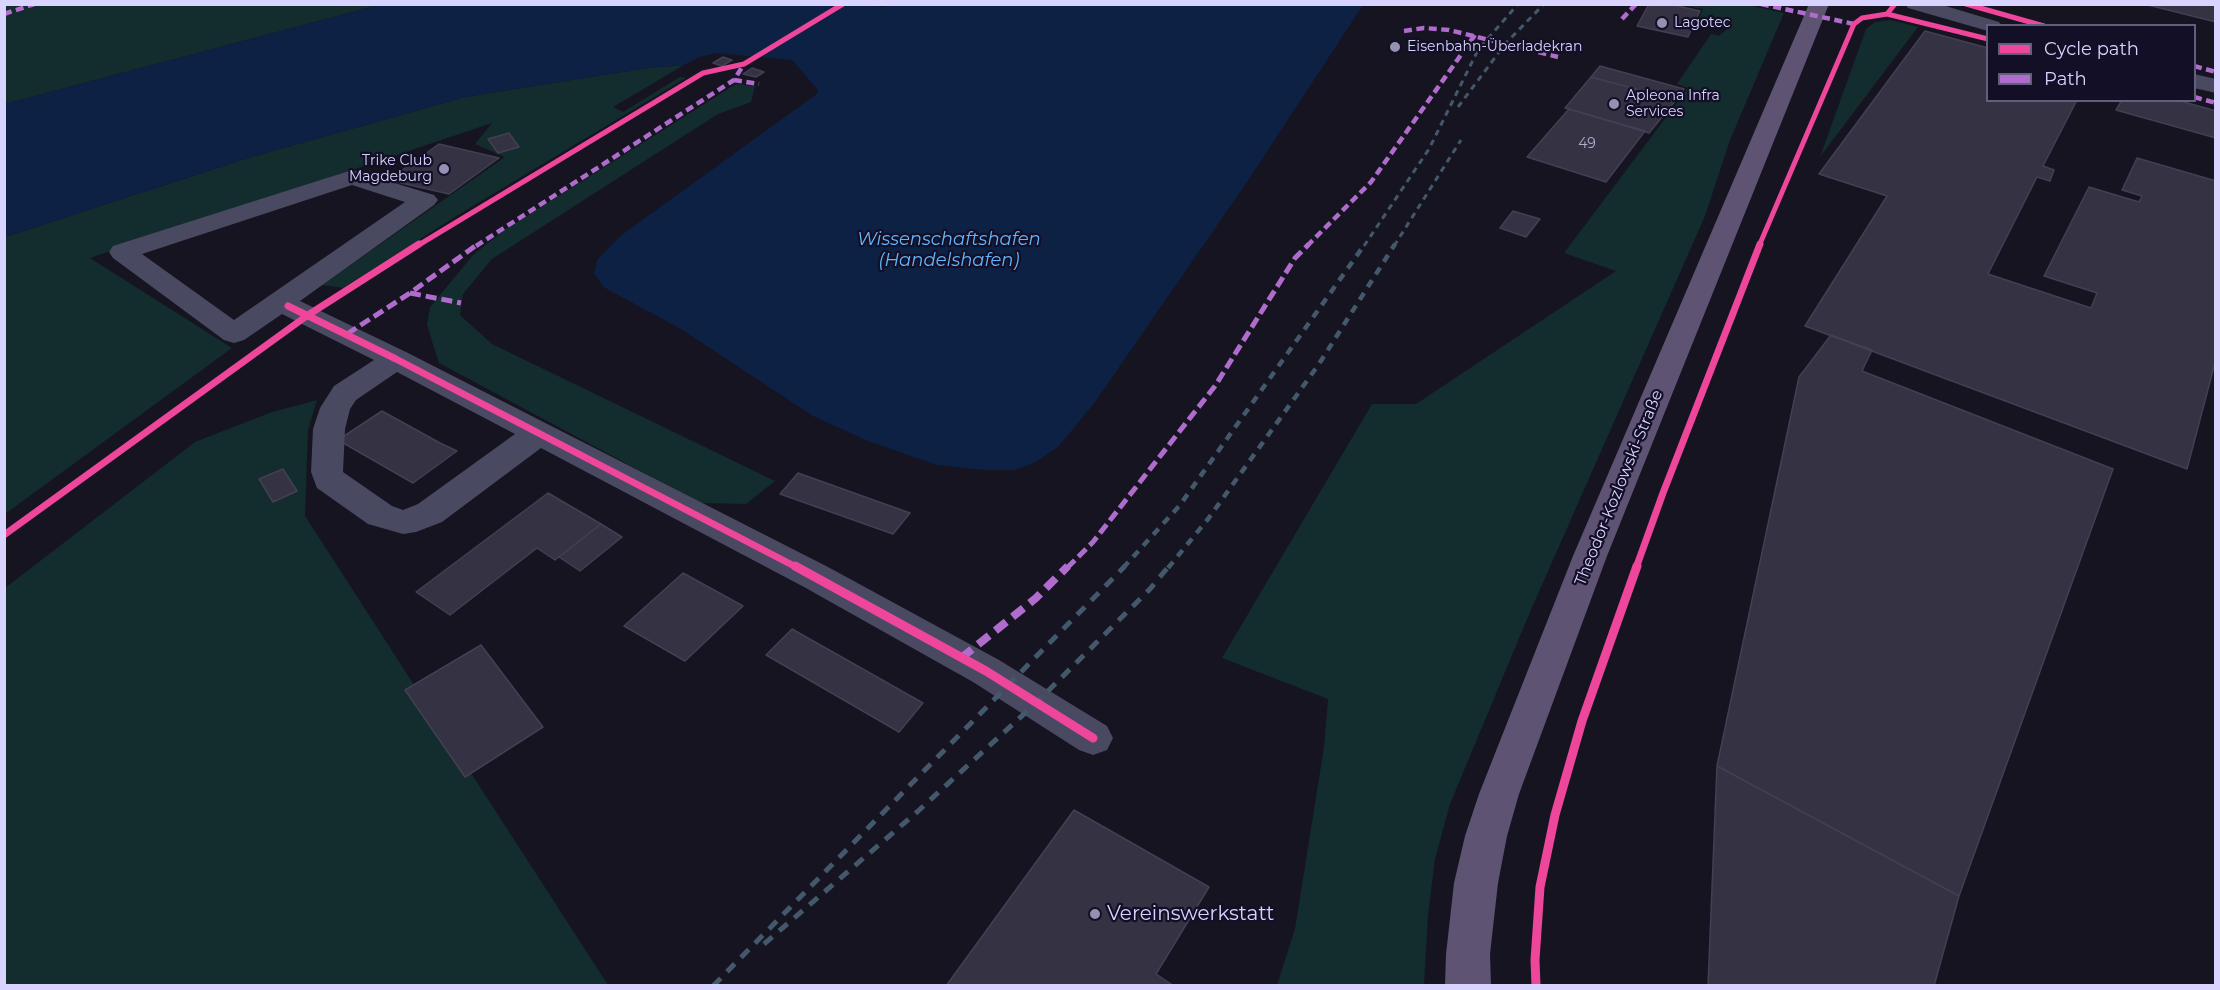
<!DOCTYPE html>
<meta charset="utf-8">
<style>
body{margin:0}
#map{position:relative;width:2220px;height:990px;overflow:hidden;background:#161421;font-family:Montserrat,sans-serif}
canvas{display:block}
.frame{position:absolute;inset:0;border:6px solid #d9d4ff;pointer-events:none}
.legend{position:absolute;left:1986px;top:24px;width:210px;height:78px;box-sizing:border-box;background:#130f26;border:2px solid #625e7d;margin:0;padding:8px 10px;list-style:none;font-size:18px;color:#d9d4ff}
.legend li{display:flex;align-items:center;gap:12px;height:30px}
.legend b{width:30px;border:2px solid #625e7d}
</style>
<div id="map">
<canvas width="2220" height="990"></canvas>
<div class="frame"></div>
<ul class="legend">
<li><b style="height:8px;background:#ed469a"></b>Cycle path</li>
<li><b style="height:8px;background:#b06ccc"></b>Path</li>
</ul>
</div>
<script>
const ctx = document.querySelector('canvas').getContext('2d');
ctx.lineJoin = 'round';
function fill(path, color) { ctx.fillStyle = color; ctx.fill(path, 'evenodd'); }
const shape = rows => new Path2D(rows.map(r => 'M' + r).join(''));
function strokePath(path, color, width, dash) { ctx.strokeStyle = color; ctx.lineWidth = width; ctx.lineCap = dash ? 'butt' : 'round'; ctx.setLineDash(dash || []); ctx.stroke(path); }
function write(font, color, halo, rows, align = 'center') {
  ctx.font = font + ' Montserrat,sans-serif'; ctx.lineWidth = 4.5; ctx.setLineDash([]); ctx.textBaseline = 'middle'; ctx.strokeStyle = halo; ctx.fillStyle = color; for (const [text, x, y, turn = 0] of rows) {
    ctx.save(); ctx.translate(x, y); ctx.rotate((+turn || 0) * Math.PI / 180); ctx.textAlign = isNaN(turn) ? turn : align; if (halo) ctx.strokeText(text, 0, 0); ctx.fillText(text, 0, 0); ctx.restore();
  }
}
const green = shape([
 [5,4,379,4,379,5,5,104],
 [1682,5,1748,5,1784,13,1730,140,1705,216,1530,612,1450,804,1435,859,1428,915,1424,985,1277,985,1295,929,1324,747,1328,699,1222,658,1372,404,1416,404,1616,271,1564,253,1688,88,1677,84,1711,34,1719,36,1729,27,1698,20,1703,9],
 [1891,20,1918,27,1820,157,1866,29,1875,22],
 [684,65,613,107,623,112,680,77,686,78,458,215,343,288,322,285,505,157,475,144,492,123,90,258,232,348,5,514,5,237,248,158,465,97,647,68],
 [736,84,755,86,751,102,718,114,492,259,463,294,460,315,492,344,775,481,746,504,700,503,439,363,427,325,430,307,473,255,503,231],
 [317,400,308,430,305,516,608,985,5,986,5,588,195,442,272,412]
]);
const water = shape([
 [859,4,883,7,895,4,1363,5,1247,182,1095,402,1059,446,1036,462,1014,470,984,470,937,465,868,441,813,416,681,329,605,288,594,274,597,260,619,237,818,93,818,90,792,60,716,53,699,57,684,65,647,68,465,97,248,158,5,237,5,104,379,5]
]);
const building = shape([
 [1649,4,1669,4,1700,11,1688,37,1637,26,1649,4],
 [2144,4,2216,4,2216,22,2144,4],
 [1925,31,1988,48,1988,100,2077,100,2043,166,2054,170,2050,181,2037,177,1988,274,2091,308,2097,293,2044,276,2089,187,2139,202,2142,196,2122,190,2137,158,2216,181,2216,359,2187,469,1805,326,1887,196,1819,174,1925,31],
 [723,57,732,60,722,66,713,63,723,57],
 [1600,66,1684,89,1676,100,1591,77,1600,66],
 [752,68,764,72,756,77,743,74,752,68],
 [1591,77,1676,100,1649,133,1565,108,1591,77],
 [2122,100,2177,100,2216,111,2216,138,2116,110,2122,100],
 [1569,109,1645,131,1606,182,1527,157,1569,109],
 [509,133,519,147,498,153,488,139,509,133],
 [439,144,499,158,449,194,388,180,439,144],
 [1513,211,1540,219,1526,237,1500,228,1513,211],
 [1831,335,1872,350,1862,371,2113,469,1959,896,1717,766,1799,377,1831,335],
 [382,411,440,443,457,451,413,483,338,440,382,411],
 [283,469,297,491,273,502,259,479,283,469],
 [798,473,910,513,893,534,780,494,798,473],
 [548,493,601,524,555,560,537,548,450,615,416,592,548,493],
 [601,524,622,537,580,571,559,557,601,524],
 [683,573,743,606,685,661,624,626,683,573],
 [792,629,923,703,899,732,766,655,792,629],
 [481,645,543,727,465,777,405,690,481,645],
 [1717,766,1959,896,1934,986,1708,986,1717,766],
 [1074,810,1209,887,1156,974,1174,986,946,986,1074,810]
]);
const minor = shape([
 [1905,4,1939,4,1999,22,2002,26,1988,26,1988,31,1908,8,1905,4],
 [2194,74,2216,79,2216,93,2194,88,2194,74],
 [352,170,434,195,438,200,434,205,300,301,406,352,828,567,999,660,1107,726,1113,738,1107,750,1093,755,1079,750,973,682,804,587,541,448,442,522,416,532,403,534,368,524,317,488,311,472,313,429,320,408,334,386,374,360,282,314,244,340,234,343,224,340,113,258,109,252,113,246,352,170],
 [352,185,405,202,234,320,142,254,352,185],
 [397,372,515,434,418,504,403,510,392,506,343,472,345,429,350,409,356,400,397,372]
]);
const major = shape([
 [1809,4,1829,4,1607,556,1519,794,1507,836,1498,883,1490,954,1491,986,1445,986,1446,954,1454,883,1465,836,1479,794,1573,556,1809,4]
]);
const railFar2 = shape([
 [1458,107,1506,43,1544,4],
 [1364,246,1429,149,1478,50,1518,4],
 [1394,246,1461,140]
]);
const railFar1 = shape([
 [1123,568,1180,505,1365,244],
 [1168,568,1208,519,1319,364,1395,244]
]);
const rail = shape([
 [764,944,917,812,1036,703,1150,589,1169,566],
 [713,986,1125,566]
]);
const quietFar2 = shape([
 [1761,4,1854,24],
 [4,14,34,4],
 [1622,19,1636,4],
 [1404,31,1424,28,1449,30,1558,57],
 [2194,66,2216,72],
 [734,80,759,84],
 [2194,97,2216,103],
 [476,246,734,80,744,64],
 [1307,246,1371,182,1475,35]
]);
const quietFar1 = shape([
 [410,293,461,303],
 [347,334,410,293,478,244],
 [1067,568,1093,542,1215,386,1295,258,1309,244]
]);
const quiet = shape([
 [961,658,1036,598,1068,566]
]);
const cyclewayFar2 = shape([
 [1966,4,2044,26],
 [1887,14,1988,39],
 [417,246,703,73,744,64,843,4],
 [1759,246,1854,24,1862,18,1887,14,1895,4]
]);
const cyclewayFar1 = shape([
 [288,306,396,359,798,568],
 [4,535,308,315,419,244],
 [1636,568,1663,493,1760,244]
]);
const cycleway = shape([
 [795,566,986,671,1093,738],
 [1536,986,1535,960,1540,887,1555,815,1582,721,1637,566]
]);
const markers = [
 [1662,23,6,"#9591b1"],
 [1395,47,6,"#9591b1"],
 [1614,104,6,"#9591b1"],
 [444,169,6,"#9591b1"],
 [1095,914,6,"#9591b1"]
];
const farPoinames = [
 ["Lagotec",1674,23],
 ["Eisenbahn-Überladekran",1407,47],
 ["Apleona Infra",1626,96],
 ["Services",1626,112],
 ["Trike Club",432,161,"right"],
 ["Magdeburg",432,177,"right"]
];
const numberNames = [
 ["49",1587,144]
];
const streetNames = [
 ["Theodor-Kozlowski-Straße",1619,488,-68]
];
const waterNames = [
 ["Wissenschaftshafen",949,240],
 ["(Handelshafen)",949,261]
];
const nearPoinames = [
 ["Vereinswerkstatt",1107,914]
];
fill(green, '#132c2d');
fill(water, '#0d2144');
fill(building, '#343243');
strokePath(building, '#433f54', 1.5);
fill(minor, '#4a4962');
fill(major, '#5e5373');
strokePath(railFar2, '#43596b', 3, [6, 5]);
strokePath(railFar1, '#43596b', 4.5, [8, 7]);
strokePath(rail, '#43596b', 5, [11, 9]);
strokePath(quietFar2, '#b06ccc', 4.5, [8, 4.5]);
strokePath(quietFar1, '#b06ccc', 5, [11, 5]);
strokePath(quiet, '#b06ccc', 8, [14, 8]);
strokePath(cyclewayFar2, '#ed469a', 5);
strokePath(cyclewayFar1, '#ed469a', 7);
strokePath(cycleway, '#ed469a', 9);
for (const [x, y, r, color] of markers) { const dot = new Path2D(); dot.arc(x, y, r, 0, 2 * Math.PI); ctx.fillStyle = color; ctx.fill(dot); strokePath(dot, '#130f26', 2); }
write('14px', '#d9d4ff', '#130f26', farPoinames, 'left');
write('14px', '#b0acd0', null, numberNames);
write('16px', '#d9d4ff', '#130f26', streetNames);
write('italic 18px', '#62b6ff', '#130f26', waterNames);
write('20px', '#d9d4ff', '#130f26', nearPoinames, 'left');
</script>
